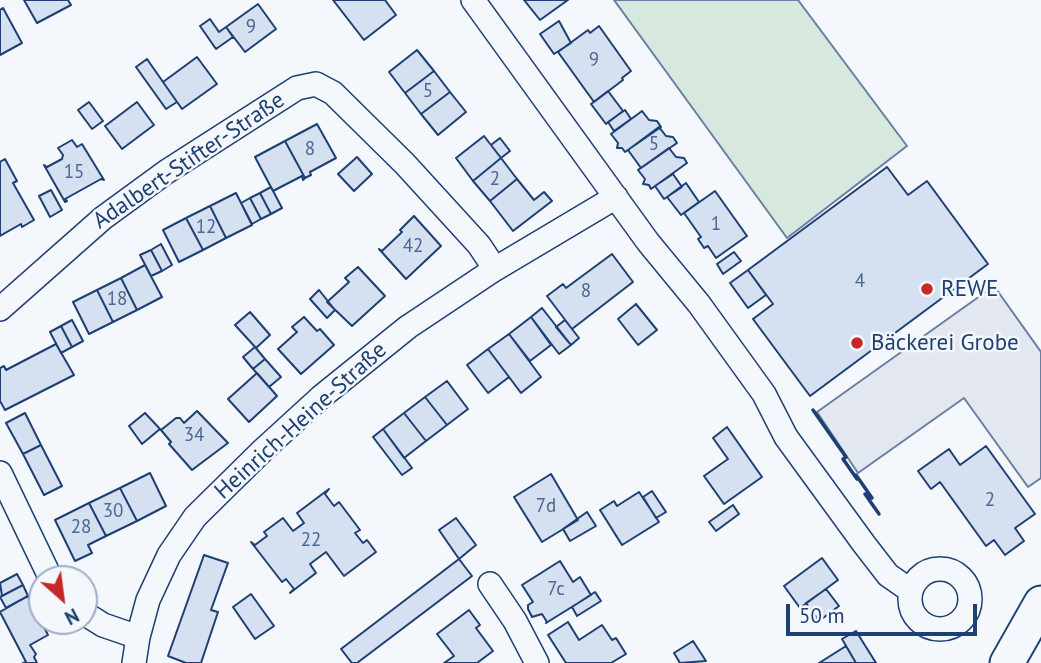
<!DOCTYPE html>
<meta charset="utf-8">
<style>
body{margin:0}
#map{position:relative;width:1041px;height:663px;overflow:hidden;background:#f4f7fb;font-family:"PT Sans",sans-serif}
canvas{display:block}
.north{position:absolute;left:28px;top:565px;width:70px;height:70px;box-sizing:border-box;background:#f4f7fb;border:2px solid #9eadc5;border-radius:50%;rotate:152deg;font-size:19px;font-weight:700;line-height:28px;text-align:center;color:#1d3f73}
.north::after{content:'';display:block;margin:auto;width:24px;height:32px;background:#c62828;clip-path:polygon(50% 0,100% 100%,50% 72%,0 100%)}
.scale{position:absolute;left:786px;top:604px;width:191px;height:32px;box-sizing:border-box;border:4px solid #1d3f73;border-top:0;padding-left:9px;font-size:21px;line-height:24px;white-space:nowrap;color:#1d3f73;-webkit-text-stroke:5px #f4f7fb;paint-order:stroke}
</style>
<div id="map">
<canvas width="1041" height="663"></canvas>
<div class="north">N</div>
<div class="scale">50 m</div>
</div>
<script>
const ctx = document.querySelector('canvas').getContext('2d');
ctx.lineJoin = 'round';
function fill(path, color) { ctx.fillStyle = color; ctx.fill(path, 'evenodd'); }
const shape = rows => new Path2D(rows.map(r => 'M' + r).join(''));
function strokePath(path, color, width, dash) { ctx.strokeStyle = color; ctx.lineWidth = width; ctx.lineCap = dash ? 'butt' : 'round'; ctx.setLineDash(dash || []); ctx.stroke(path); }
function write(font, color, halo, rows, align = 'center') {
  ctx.font = font + ' "PT Sans",sans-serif'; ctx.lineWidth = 5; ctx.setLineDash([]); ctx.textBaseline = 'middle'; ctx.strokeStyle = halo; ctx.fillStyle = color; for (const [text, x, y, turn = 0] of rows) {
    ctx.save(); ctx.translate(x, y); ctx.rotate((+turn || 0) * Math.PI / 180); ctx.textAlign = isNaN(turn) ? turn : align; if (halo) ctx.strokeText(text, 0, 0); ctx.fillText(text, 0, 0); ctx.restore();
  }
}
const green = shape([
 [614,0,798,0,907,146,787,238,614,0]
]);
const parking = shape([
 [994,286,1041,352,1041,478,1028,487,964,398,858,473,817,412,994,286]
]);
const building = shape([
 [24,0,68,0,71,5,37,23,24,0],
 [333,0,385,0,396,15,364,40,333,0],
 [568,0,540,20,524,0,568,0],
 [258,4,276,29,245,52,226,27,258,4],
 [3,8,22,43,0,55,0,10,3,8],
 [210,19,219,32,226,27,233,37,216,49,200,26,210,19],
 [559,21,571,43,554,54,540,34,559,21],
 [599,26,631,71,622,78,623,80,594,102,558,52,588,30,590,33,599,26],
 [417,50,434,71,405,93,389,72,417,50],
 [197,57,217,84,182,109,163,82,197,57],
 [147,59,177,102,166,109,136,67,147,59],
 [434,71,450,92,421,114,405,93,434,71],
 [608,91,623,111,606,124,591,104,608,91],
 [450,92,466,112,438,135,421,114,450,92],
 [89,102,103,121,92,129,78,110,89,102],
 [137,102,154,125,122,149,105,126,137,102],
 [625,110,631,119,614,131,608,122,625,110],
 [642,111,649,120,657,121,661,127,625,152,622,148,617,148,618,143,611,134,642,111],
 [317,124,336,158,310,172,311,175,305,178,285,141,317,124],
 [659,127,666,136,673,137,677,143,641,168,628,150,659,127],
 [484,136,501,158,473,181,456,158,484,136],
 [500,138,510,151,501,158,491,145,500,138],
 [72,140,77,147,82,144,104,180,101,179,65,199,67,201,65,202,44,165,47,167,62,159,63,155,58,148,72,140],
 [285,141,305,178,303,180,302,176,273,191,255,157,285,141],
 [669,148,676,157,684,158,687,163,651,189,649,185,643,184,645,179,638,170,669,148],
 [357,157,372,174,354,191,338,174,357,157],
 [501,158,517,179,490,201,473,181,501,158],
 [5,159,17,181,13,183,34,220,22,227,21,224,0,236,0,162,5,159],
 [887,167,908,195,927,181,988,264,810,396,753,319,773,304,748,270,887,167],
 [673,174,682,187,664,199,655,186,673,174],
 [517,179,534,200,544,192,552,201,513,231,490,201,517,179],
 [686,183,699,202,681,215,667,197,686,183],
 [271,187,282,208,271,214,260,193,271,187],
 [51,190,62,210,50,217,39,196,51,190],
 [715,191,747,236,716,258,708,246,704,248,698,239,701,237,684,213,715,191],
 [236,193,252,225,226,238,210,206,236,193],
 [260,193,271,214,261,219,250,198,260,193],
 [250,198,261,219,252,224,241,203,250,198],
 [210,206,226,238,203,250,186,218,210,206],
 [414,216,441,246,406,279,379,249,382,251,402,232,400,230,414,216],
 [186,218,203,250,179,262,163,230,186,218],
 [161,244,172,265,162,271,151,250,161,244],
 [151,250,162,271,151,276,140,255,151,250],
 [734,252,741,261,723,274,717,264,734,252],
 [612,254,633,282,572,329,547,296,563,284,566,288,612,254],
 [145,265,162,297,137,310,121,278,145,265],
 [358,267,385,296,352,326,327,302,349,282,345,278,358,267],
 [748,270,766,295,748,308,730,283,748,270],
 [121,278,137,310,113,322,97,290,121,278],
 [97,290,113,322,89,334,73,302,97,290],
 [319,290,335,310,327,318,310,299,319,290],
 [636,304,657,330,638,345,618,319,636,304],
 [542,308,571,345,559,354,531,317,542,308],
 [250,312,270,335,256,348,235,325,250,312],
 [304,317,317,331,320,329,334,345,301,374,278,349,297,332,292,327,304,317],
 [531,317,551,345,530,361,509,334,531,317],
 [72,320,83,341,72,347,61,326,72,320],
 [565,320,579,338,571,345,556,327,565,320],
 [61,326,72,347,61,353,50,332,61,326],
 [509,334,541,377,521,393,488,349,509,334],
 [56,344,74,375,5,410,0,401,0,368,4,366,6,370,56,344],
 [255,347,265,359,253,369,243,357,255,347],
 [488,349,509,377,488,393,467,365,488,349],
 [265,359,281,377,269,387,253,369,265,359],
 [257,373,277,396,249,422,228,399,257,373],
 [447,381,468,409,447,425,425,397,447,381],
 [425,397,447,425,426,441,404,413,425,397],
 [197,411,228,443,192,470,169,444,171,442,161,430,176,418,180,418,184,423,197,411],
 [25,413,41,445,23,454,6,423,25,413],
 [145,413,160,429,142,444,129,426,145,413],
 [404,413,426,441,404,458,383,429,404,413],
 [727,427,762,477,724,504,704,476,728,459,713,438,727,427],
 [383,429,412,468,402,475,373,437,383,429],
 [41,445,62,486,44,495,23,454,41,445],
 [986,446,1035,514,1015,528,1024,541,1005,555,994,540,986,546,940,482,931,489,918,471,949,449,960,465,986,446],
 [150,473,166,506,137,521,120,488,150,473],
 [551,474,578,520,542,542,514,497,551,474],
 [120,488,137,521,106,536,89,503,120,488],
 [329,489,325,494,334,506,339,502,360,530,355,533,363,543,367,540,376,552,344,576,326,552,310,564,316,573,290,593,294,589,286,579,282,582,251,542,255,545,267,536,264,532,283,518,293,531,304,523,297,513,329,489],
 [652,491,666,512,656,518,643,497,652,491],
 [639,492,659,522,622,545,600,510,614,501,617,506,639,492],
 [89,503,106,536,88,545,92,553,75,561,55,520,89,503],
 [733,505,739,514,716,531,709,522,733,505],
 [587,512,596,526,570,541,563,529,587,512],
 [456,518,476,545,459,559,439,530,456,518],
 [204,555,228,563,211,610,218,612,201,663,186,663,168,656,204,555],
 [822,558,838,580,800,608,784,586,822,558],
 [459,559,472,576,357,663,352,663,341,649,459,559],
 [560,561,573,582,580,577,591,595,546,623,547,622,542,614,532,617,528,609,528,605,533,602,522,585,560,561],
 [17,574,23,585,2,596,0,583,17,574],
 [23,585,28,596,6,608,0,597,23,585],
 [826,589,839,606,819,621,806,603,826,589],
 [595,592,601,601,577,616,572,607,595,592],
 [251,594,274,626,255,639,233,607,251,594],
 [28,596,48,635,30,645,36,654,34,657,37,663,23,663,26,662,0,612,28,596],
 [469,610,480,625,476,628,493,651,477,663,444,663,454,656,437,634,469,610],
 [568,622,579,640,602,625,612,640,616,638,626,654,611,663,566,663,548,635,568,622],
 [856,631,876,663,856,663,842,639,856,631],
 [693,641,706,661,680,663,674,653,693,641],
 [846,646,856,663,819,663,846,646]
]);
const street = shape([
 [473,0,648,242,699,304,764,394,786,437,864,544,888,575,911,591],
 [0,309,103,218,166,172,297,88,316,84,333,93,405,164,479,245,495,269],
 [0,473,51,579],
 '910 599a30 30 0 1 1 60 0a30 30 0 1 1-60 0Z',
 [490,584,515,621,537,663],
 [84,613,103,625,138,637],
 [134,663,138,637,148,600,169,555,195,517,263,450,321,397,408,327,495,269,616,197]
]);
const secondary = shape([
 [1007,663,1041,603]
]);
const wall = shape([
 [813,410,846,457,843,459,857,479],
 [856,475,872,498],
 [865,494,879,514]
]);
const markers = [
 [927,289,7,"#c62828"],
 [857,343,7,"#c62828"]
];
const numberNames = [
 ["9",251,28],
 ["9",594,61],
 ["5",428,92],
 ["5",654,145],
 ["8",310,150],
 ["15",74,173],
 ["2",495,180],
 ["1",716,225],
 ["12",206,228],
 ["42",413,247],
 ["4",860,282],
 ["8",586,292],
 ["18",117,300],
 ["34",194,436],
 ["2",990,501],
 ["7d",546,507],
 ["30",113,512],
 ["28",81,528],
 ["22",311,541],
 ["7c",556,590]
];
const streetNames = [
 ["Adalbert-Stifter-Straße",189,161,-34],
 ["Heinrich-Heine-Straße",301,421,-42]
];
const poiNames = [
 ["REWE",941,289],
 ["Bäckerei Grobe",871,343]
];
fill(green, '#d7e8df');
strokePath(green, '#687fa3', 2);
fill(parking, '#e3e8f0');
strokePath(parking, '#687fa3', 2);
fill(building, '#d5e0f0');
strokePath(building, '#1d3f73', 2);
strokePath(street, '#1d3f73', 26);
strokePath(secondary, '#1d3f73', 37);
strokePath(street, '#f4f7fb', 23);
strokePath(secondary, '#f4f7fb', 33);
strokePath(wall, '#1d3f73', 3.5);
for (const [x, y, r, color] of markers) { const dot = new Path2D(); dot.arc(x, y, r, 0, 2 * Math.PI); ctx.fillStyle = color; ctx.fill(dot); strokePath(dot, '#f4f7fb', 2.5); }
write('19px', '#4b6792', null, numberNames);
write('23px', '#1d3f73', '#f4f7fb', streetNames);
write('23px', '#1d3f73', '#f4f7fb', poiNames, 'left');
</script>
